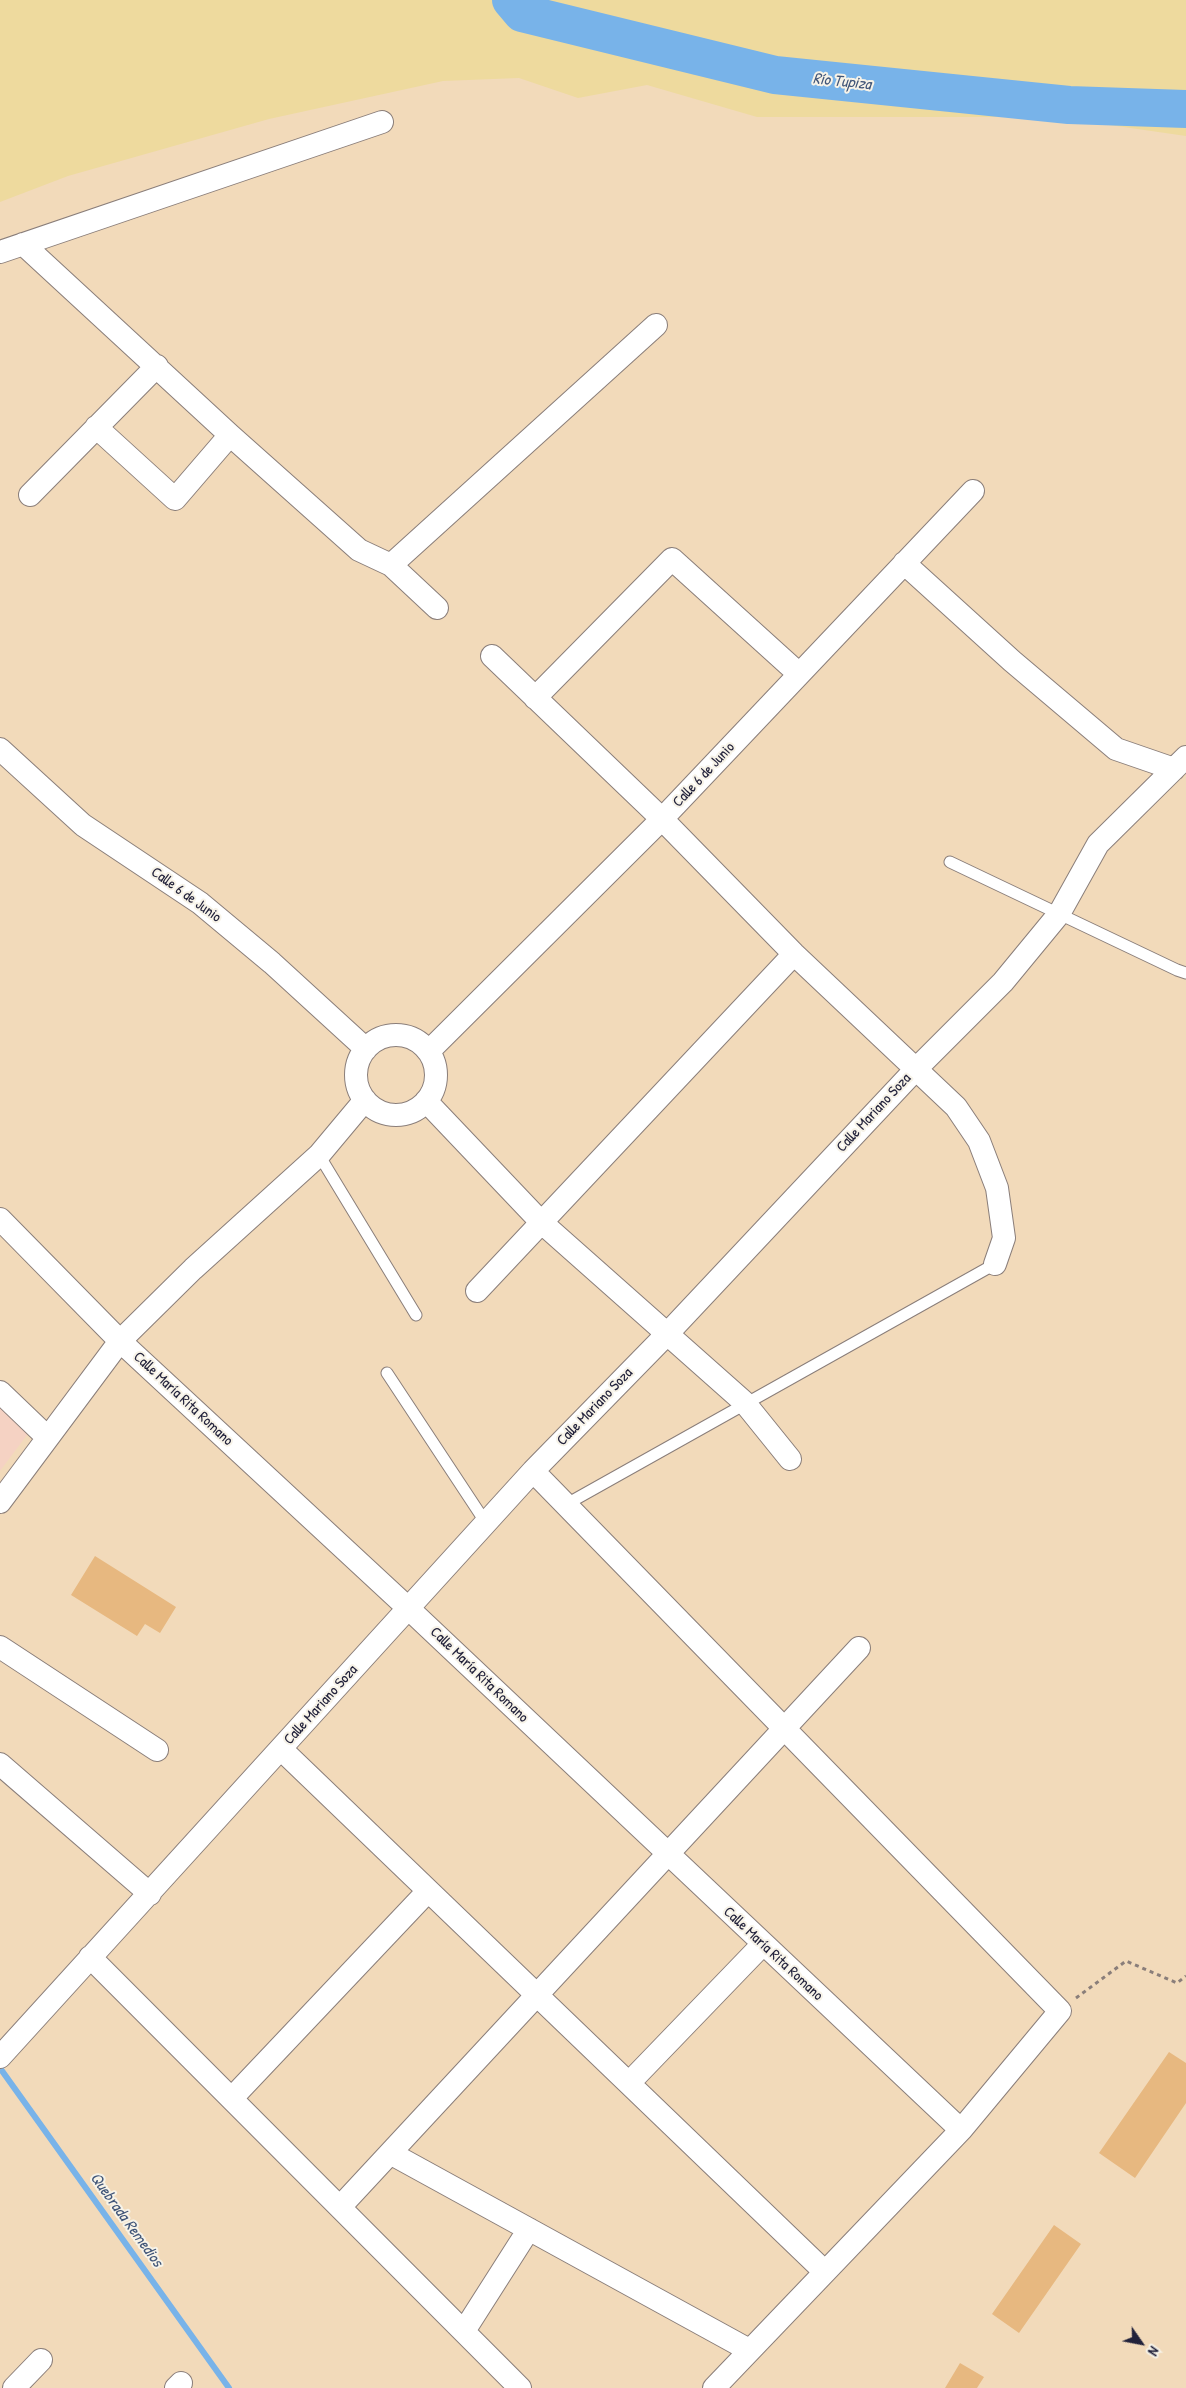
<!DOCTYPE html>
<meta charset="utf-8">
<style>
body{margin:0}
#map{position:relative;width:1186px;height:2388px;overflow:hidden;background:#f2daba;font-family:"Patrick Hand",sans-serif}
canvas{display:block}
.north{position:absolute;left:1116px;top:2318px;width:50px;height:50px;-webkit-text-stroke:4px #f7f3e8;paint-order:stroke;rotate:123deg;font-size:14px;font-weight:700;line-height:20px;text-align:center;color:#22223b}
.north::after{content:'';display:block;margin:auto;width:18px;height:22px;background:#22223b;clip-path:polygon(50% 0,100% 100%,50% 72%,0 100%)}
</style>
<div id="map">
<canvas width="1186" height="2388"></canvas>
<div class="north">N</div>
</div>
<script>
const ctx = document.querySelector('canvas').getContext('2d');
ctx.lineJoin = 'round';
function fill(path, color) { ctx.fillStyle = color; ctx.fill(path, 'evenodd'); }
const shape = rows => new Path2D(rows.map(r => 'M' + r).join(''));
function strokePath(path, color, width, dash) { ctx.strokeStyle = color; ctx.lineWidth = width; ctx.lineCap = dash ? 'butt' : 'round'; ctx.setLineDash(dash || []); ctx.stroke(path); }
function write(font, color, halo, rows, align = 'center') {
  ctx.font = font + ' "Patrick Hand",sans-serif'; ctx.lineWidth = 4; ctx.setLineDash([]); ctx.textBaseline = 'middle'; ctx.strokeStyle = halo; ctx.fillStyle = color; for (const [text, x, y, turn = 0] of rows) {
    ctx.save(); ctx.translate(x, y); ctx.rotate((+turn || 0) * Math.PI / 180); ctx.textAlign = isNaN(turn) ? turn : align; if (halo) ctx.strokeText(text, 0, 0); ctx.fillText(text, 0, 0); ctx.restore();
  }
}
const built = shape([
 [0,1400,26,1425,27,1435,0,1471]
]);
const sand = shape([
 [0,0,1186,0,1186,136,1054,117,757,117,647,85,578,98,519,78,443,81,269,119,68,176,0,202]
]);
const stream = shape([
 [0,2068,229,2388]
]);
const river = shape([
 [511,0,522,13,775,75,1069,105,1186,109]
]);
const building = shape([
 [95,1556,176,1607,160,1633,145,1624,137,1636,71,1595],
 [1169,2052,1186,2063,1186,2103,1135,2178,1099,2153],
 [1054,2225,1081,2244,1019,2333,992,2314],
 [960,2363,984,2377,977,2388,945,2388]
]);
const path = shape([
 [1076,1998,1126,1961,1177,1983,1186,1976]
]);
const service = shape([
 [950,862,1177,970,1186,973],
 [319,1155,416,1315],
 [387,1373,486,1523],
 [565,1505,995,1264]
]);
const minor = shape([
 [23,244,230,435,359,550,391,565,437,608],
 [0,252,382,122],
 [96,427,175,499,230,435],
 [30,495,157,366],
 [904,563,1012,661,1116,749,1174,769],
 [391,565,656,325],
 [492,656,662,819,794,954,956,1107,979,1141,997,1188,1004,1238,995,1264],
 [535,698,672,559,799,674],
 [0,749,83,825,200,903,272,963,366,1049],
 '356 1075a40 40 0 1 1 80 0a40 40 0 1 1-80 0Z',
 [429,1051,662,819,973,491],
 [426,1101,541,1222,744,1402,790,1459],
 [0,1219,120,1341,408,1608,961,2130],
 [477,1291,794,954],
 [0,1392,47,1437],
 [533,1471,1060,2011,961,2130,714,2388],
 [0,1502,120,1341,193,1269,319,1155,365,1100],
 [0,1647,157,1750],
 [281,1749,825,2272],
 [0,1764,150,1894],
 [90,1957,520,2388],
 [0,2057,533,1471,668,1333,916,1069,1003,982,1059,914,1098,844,1186,757],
 [629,2083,763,1944],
 [232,2098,428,1891],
 [390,2153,749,2350],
 [340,2207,859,1648],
 [464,2331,529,2229],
 [14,2388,41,2360],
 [176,2388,181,2383]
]);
const streetNames = [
 ["Calle 6 de Junio",704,775,-47],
 ["Calle 6 de Junio",186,895,36],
 ["Calle Mariano Soza",874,1113,-47],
 ["Calle María Rita Romano",183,1399,43],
 ["Calle Mariano Soza",595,1407,-46],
 ["Calle María Rita Romano",479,1675,44],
 ["Calle Mariano Soza",321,1705,-48],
 ["Calle María Rita Romano",773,1954,43]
];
const waterNames = [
 ["Río Tupiza",842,82,6],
 ["Quebrada Remedios",126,2220,54]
];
fill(built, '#f5d2c3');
fill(sand, '#eeda9e');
strokePath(stream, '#78b3e9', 6);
strokePath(river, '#78b3e9', 38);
fill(building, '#e7b880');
strokePath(service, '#8a7e7a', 13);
strokePath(minor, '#8a7e7a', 24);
strokePath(path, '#8a7e7a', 3, [4, 4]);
strokePath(service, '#fff', 11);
strokePath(minor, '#fff', 22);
write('15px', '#22223b', '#f7f3e8', streetNames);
write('italic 16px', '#405578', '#f7f3e8', waterNames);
</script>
